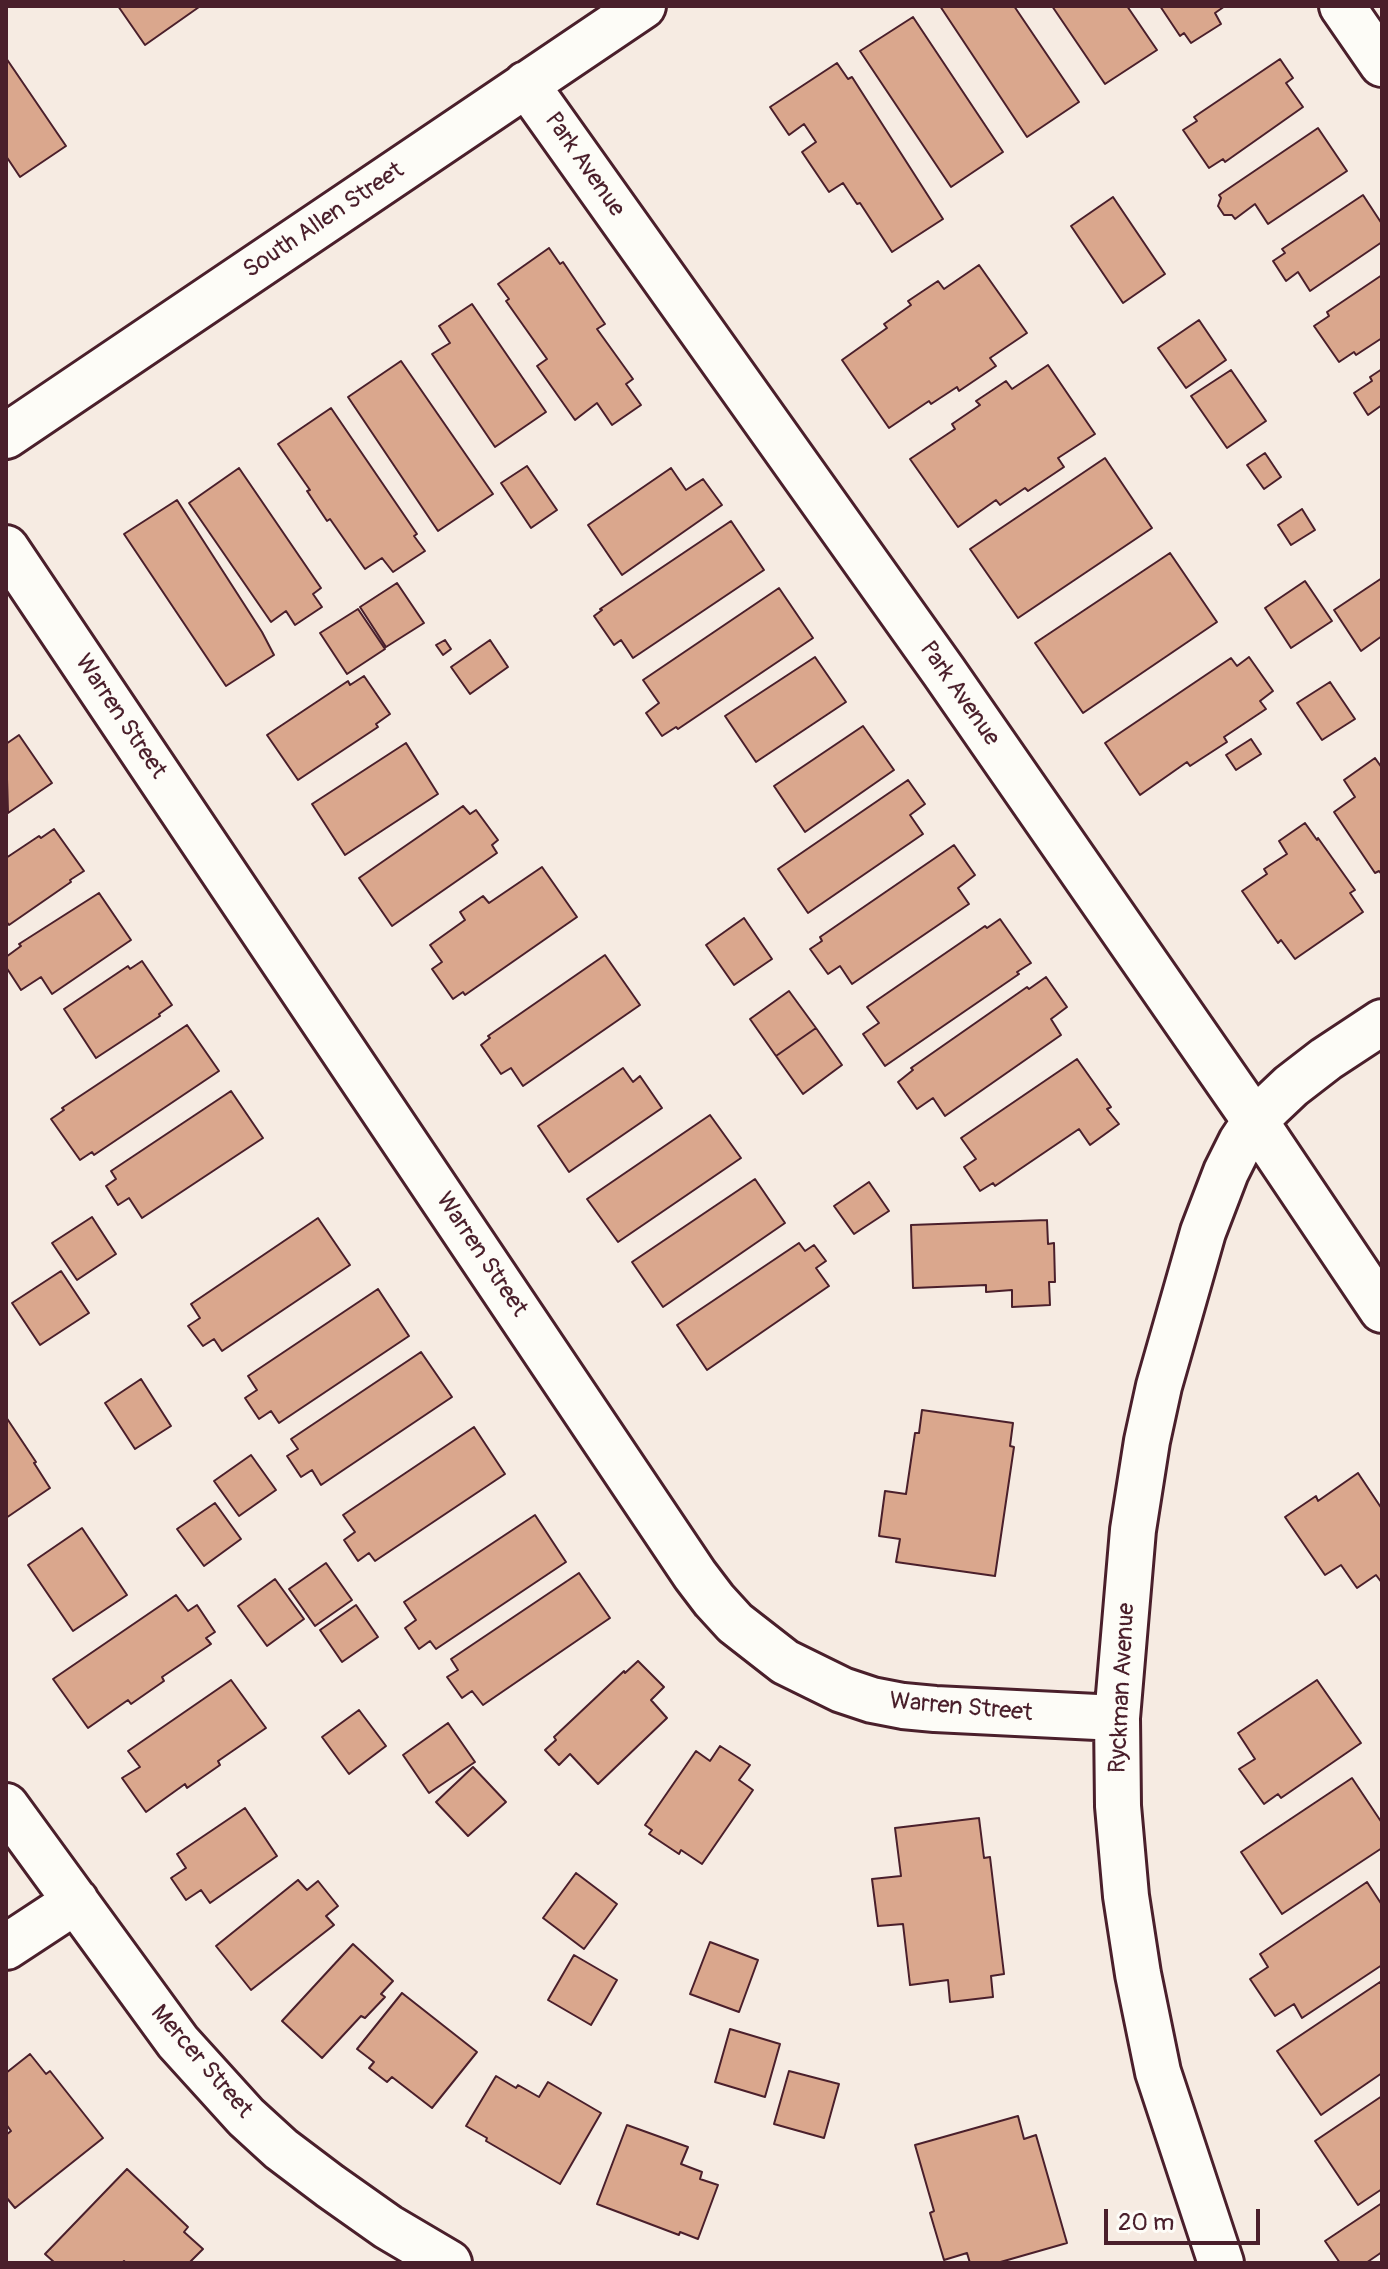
<!DOCTYPE html>
<style>
body{margin:0}
#map{position:relative;width:1388px;height:2269px;overflow:hidden;background:#f6ebe2;font-family:Pangolin,sans-serif}
canvas{display:block}
.frame{position:absolute;inset:0;border:8px solid #4a1f2b;pointer-events:none}
.scale{position:absolute;left:1104px;top:2209px;width:156px;height:36px;box-sizing:border-box;border:4px solid #4a1f2b;border-top:0;padding-left:10px;font-size:24px;line-height:28px;white-space:nowrap;color:#4a1f2b;-webkit-text-stroke:6px #fdfcf7;paint-order:stroke}
</style>
<div id="map">
<canvas width="1388" height="2269"></canvas>
<div class="frame"></div>
<div class="scale">20 m</div>
</div>
<script>
const ctx = document.querySelector('canvas').getContext('2d');
ctx.lineJoin = 'round';
function fill(path, color) { ctx.fillStyle = color; ctx.fill(path, 'evenodd'); }
const shape = rows => new Path2D(rows.map(r => 'M' + r).join(''));
function strokePath(path, color, width, dash) { ctx.strokeStyle = color; ctx.lineWidth = width; ctx.lineCap = dash ? 'butt' : 'round'; ctx.setLineDash(dash || []); ctx.stroke(path); }
function write(font, color, halo, rows, align = 'center') {
  ctx.font = font + ' Pangolin,sans-serif'; ctx.lineWidth = 8; ctx.setLineDash([]); ctx.textBaseline = 'middle'; ctx.strokeStyle = halo; ctx.fillStyle = color; for (const [text, x, y, turn = 0] of rows) {
    ctx.save(); ctx.translate(x, y); ctx.rotate((+turn || 0) * Math.PI / 180); ctx.textAlign = isNaN(turn) ? turn : align; if (halo) ctx.strokeText(text, 0, 0); ctx.fillText(text, 0, 0); ctx.restore();
  }
}
const building = shape([
 [118,6,198,6,199,7,145,45,118,6],
 [940,6,1014,6,1079,102,1027,137,940,6],
 [1052,6,1127,6,1157,50,1105,84,1052,6],
 [1160,6,1225,6,1215,13,1221,24,1191,43,1184,33,1180,36,1160,6],
 [913,17,1003,152,951,187,860,51,913,17],
 [6,58,66,146,20,177,6,156,6,58],
 [1280,59,1293,78,1286,83,1303,107,1225,162,1223,159,1209,168,1183,130,1197,121,1194,117,1280,59],
 [837,63,848,79,852,77,943,219,892,252,860,203,857,204,843,183,829,192,802,152,816,142,804,124,789,135,770,107,837,63],
 [1318,128,1347,171,1268,224,1255,204,1235,219,1232,215,1224,215,1218,206,1221,198,1219,195,1318,128],
 [1363,195,1382,224,1382,242,1310,291,1298,272,1286,281,1273,261,1285,253,1282,249,1363,195],
 [1113,197,1165,274,1123,303,1071,226,1113,197],
 [549,248,560,264,563,262,605,324,597,329,633,379,626,384,641,405,612,425,597,403,575,420,537,366,547,359,506,301,509,299,498,284,549,248],
 [979,265,1027,333,990,358,996,366,959,391,957,387,931,404,929,401,889,428,842,360,887,328,884,324,911,305,908,301,938,281,944,289,979,265],
 [1382,275,1382,338,1356,355,1354,352,1339,362,1314,326,1329,316,1327,312,1382,275],
 [472,304,546,412,495,447,432,354,450,343,439,326,472,304],
 [1199,320,1226,360,1186,388,1158,348,1199,320],
 [401,361,493,494,438,531,348,397,401,361],
 [1048,365,1095,434,1058,458,1064,467,1028,491,1025,488,1000,505,996,500,958,527,910,459,955,429,952,424,980,405,976,401,1006,381,1012,389,1048,365],
 [1382,369,1382,405,1368,415,1354,393,1372,381,1370,377,1382,369],
 [1231,370,1266,421,1227,448,1191,396,1231,370],
 [331,408,417,534,414,536,425,551,393,572,382,558,365,569,330,519,327,521,307,491,310,490,278,444,331,408],
 [1265,453,1281,477,1264,489,1247,465,1265,453],
 [1105,458,1152,528,1018,618,970,549,1105,458],
 [527,466,557,510,531,528,501,483,527,466],
 [239,468,321,588,313,594,322,607,295,625,286,611,271,622,189,503,239,468],
 [671,468,686,490,703,479,722,505,622,575,588,525,671,468],
 [177,500,262,632,274,655,226,686,124,534,177,500],
 [1302,509,1315,530,1291,545,1278,525,1302,509],
 [731,521,764,570,633,658,621,640,614,645,594,616,602,610,600,609,731,521],
 [1170,553,1217,622,1083,713,1035,643,1170,553],
 [1382,578,1382,636,1361,651,1334,610,1382,578],
 [1305,581,1332,621,1291,648,1265,608,1305,581],
 [397,583,424,623,386,647,360,607,397,583],
 [779,588,813,638,678,729,676,727,662,736,646,713,659,703,643,680,779,588],
 [358,609,385,649,347,674,320,633,358,609],
 [445,640,451,649,443,655,436,645,445,640],
 [490,640,508,667,470,694,451,667,490,640],
 [815,657,846,702,756,762,725,716,815,657],
 [1249,657,1273,691,1260,701,1266,709,1224,737,1227,742,1190,766,1187,762,1140,795,1105,743,1231,658,1237,666,1249,657],
 [364,676,390,714,376,724,378,727,298,780,267,735,348,681,350,685,364,676],
 [1330,682,1355,719,1322,740,1297,703,1330,682],
 [863,726,894,770,805,832,774,786,863,726],
 [19,735,52,783,8,813,6,744,19,735],
 [1251,739,1261,754,1236,770,1226,755,1251,739],
 [406,743,438,794,345,855,312,804,406,743],
 [1375,758,1382,768,1382,875,1379,871,1375,873,1334,812,1355,797,1344,780,1375,758],
 [908,780,925,804,910,815,923,834,808,913,778,869,908,780],
 [463,806,470,814,476,810,498,840,492,845,497,853,392,926,359,878,463,806],
 [1305,823,1317,840,1318,838,1355,890,1350,893,1363,912,1295,959,1281,940,1278,943,1242,891,1267,874,1264,869,1287,854,1279,841,1305,823],
 [54,829,84,871,70,880,71,882,9,925,6,921,6,858,39,836,41,838,54,829],
 [954,845,975,875,958,888,969,904,852,984,840,966,828,974,810,949,822,941,820,937,954,845],
 [542,867,577,917,465,995,463,992,453,999,432,969,442,962,430,945,465,920,460,912,483,896,489,903,542,867],
 [99,893,131,940,52,994,41,977,21,990,6,967,6,957,21,946,19,944,99,893],
 [744,918,772,959,734,985,706,945,744,918],
 [1000,919,1031,963,1017,972,1019,974,885,1066,863,1034,879,1023,867,1007,985,926,987,928,1000,919],
 [605,955,640,1005,523,1086,511,1068,501,1074,481,1045,490,1038,488,1036,605,955],
 [142,961,172,1005,159,1014,160,1016,96,1058,64,1009,128,966,130,969,142,961],
 [1046,977,1067,1007,1051,1019,1061,1035,945,1116,933,1098,917,1109,898,1082,913,1070,911,1068,1027,987,1029,989,1046,977],
 [789,991,816,1028,776,1056,750,1019,789,991],
 [187,1025,219,1071,94,1155,92,1152,80,1160,51,1119,64,1110,62,1108,187,1025],
 [816,1028,842,1065,803,1094,776,1056,816,1028],
 [1077,1059,1111,1107,1107,1109,1119,1124,1090,1145,1079,1129,995,1186,993,1183,980,1191,964,1167,976,1159,961,1138,1077,1059],
 [623,1068,633,1082,640,1076,662,1108,569,1172,538,1126,623,1068],
 [231,1091,263,1138,142,1218,129,1198,118,1205,106,1186,116,1179,111,1171,231,1091],
 [710,1115,741,1158,618,1242,587,1199,710,1115],
 [755,1179,785,1223,663,1307,632,1262,755,1179],
 [869,1182,889,1211,854,1234,834,1206,869,1182],
 [92,1217,116,1254,77,1280,52,1243,92,1217],
 [318,1218,350,1265,222,1351,214,1339,203,1346,188,1326,200,1318,191,1304,318,1218],
 [1047,1220,1048,1244,1054,1243,1055,1282,1049,1282,1050,1305,1012,1307,1012,1290,986,1292,986,1285,913,1288,911,1225,1047,1220],
 [799,1243,805,1251,814,1245,826,1261,816,1268,829,1286,707,1370,677,1325,799,1243],
 [61,1271,89,1313,40,1345,12,1303,61,1271],
 [378,1289,409,1336,279,1423,271,1411,259,1419,245,1398,257,1390,248,1376,378,1289],
 [421,1352,452,1397,321,1485,312,1470,301,1477,287,1456,298,1449,291,1439,421,1352],
 [141,1379,171,1426,135,1449,105,1403,141,1379],
 [922,1410,1013,1423,1010,1446,1014,1447,995,1576,896,1562,900,1539,879,1536,885,1491,906,1494,915,1433,919,1433,922,1410],
 [6,1417,36,1462,34,1463,50,1488,6,1518,6,1417],
 [474,1427,505,1474,375,1561,369,1553,358,1561,344,1540,355,1532,343,1515,474,1427],
 [251,1455,276,1490,239,1516,214,1481,251,1455],
 [1358,1473,1382,1509,1382,1583,1376,1575,1357,1588,1341,1565,1325,1575,1285,1517,1316,1496,1318,1501,1358,1473],
 [215,1503,241,1539,204,1566,177,1529,215,1503],
 [535,1515,566,1562,436,1649,430,1641,419,1649,405,1628,416,1620,404,1602,535,1515],
 [82,1528,127,1595,73,1631,28,1565,82,1528],
 [326,1563,352,1600,315,1626,289,1589,326,1563],
 [579,1573,610,1618,483,1705,472,1691,462,1698,447,1677,458,1670,451,1659,579,1573],
 [275,1579,304,1619,267,1646,238,1606,275,1579],
 [176,1595,188,1611,197,1605,215,1632,206,1638,211,1644,162,1677,164,1681,131,1704,128,1700,88,1728,53,1679,176,1595],
 [356,1605,378,1637,342,1662,320,1630,356,1605],
 [638,1661,664,1687,651,1700,667,1718,598,1784,570,1754,559,1765,545,1750,556,1740,554,1737,624,1671,625,1673,638,1661],
 [231,1680,266,1728,218,1761,220,1765,187,1788,185,1784,146,1812,122,1778,140,1767,128,1751,231,1680],
 [1317,1680,1361,1743,1281,1798,1278,1794,1264,1804,1239,1769,1255,1759,1238,1733,1317,1680],
 [359,1710,386,1746,349,1774,322,1737,359,1710],
 [448,1723,475,1762,429,1793,403,1755,448,1723],
 [720,1746,750,1765,739,1780,753,1790,702,1864,681,1850,679,1854,649,1834,652,1830,645,1825,696,1751,710,1761,720,1746],
 [473,1767,506,1802,468,1836,436,1802,473,1767],
 [1352,1778,1382,1823,1382,1848,1282,1914,1241,1852,1352,1778],
 [245,1808,277,1856,210,1903,201,1890,186,1900,171,1878,186,1868,177,1854,245,1808],
 [979,1818,984,1858,990,1857,1004,1974,991,1976,993,1997,950,2002,948,1980,910,1985,903,1924,878,1926,872,1879,901,1876,895,1828,979,1818],
 [576,1873,617,1904,584,1949,543,1918,576,1873],
 [298,1880,307,1890,318,1881,338,1906,326,1916,334,1925,251,1990,216,1946,298,1880],
 [1367,1882,1382,1905,1382,1965,1302,2018,1294,2004,1275,2016,1250,1979,1268,1967,1260,1954,1367,1882],
 [710,1942,758,1960,739,2012,690,1994,710,1942],
 [353,1944,393,1981,381,1994,385,1997,365,2018,361,2016,322,2058,282,2021,353,1944],
 [574,1955,617,1980,591,2025,548,2000,574,1955],
 [1380,1982,1382,1985,1382,2073,1321,2115,1277,2051,1380,1982],
 [402,1993,477,2052,432,2108,392,2077,387,2082,369,2068,374,2062,357,2049,402,1993],
 [730,2029,780,2044,765,2097,715,2082,730,2029],
 [30,2054,46,2074,50,2071,103,2138,15,2208,6,2197,6,2135,11,2131,6,2124,6,2073,30,2054],
 [789,2071,839,2084,824,2138,774,2124,789,2071],
 [496,2076,516,2088,518,2085,539,2097,548,2082,601,2113,560,2184,486,2141,487,2138,466,2126,496,2076],
 [1382,2096,1382,2189,1358,2205,1315,2141,1382,2096],
 [1018,2116,1024,2139,1036,2135,1067,2243,997,2263,970,2263,967,2253,944,2260,930,2213,934,2211,915,2145,1018,2116],
 [627,2125,688,2147,681,2164,702,2172,700,2179,718,2185,698,2239,680,2232,679,2235,597,2204,627,2125],
 [127,2169,188,2227,184,2232,203,2249,189,2263,126,2263,124,2261,122,2263,55,2263,45,2254,127,2169],
 [1382,2203,1382,2252,1366,2263,1340,2263,1325,2241,1382,2203]
]);
const minor = shape([
 [1342,6,1382,64],
 [526,84,944,672,1255,1121,1382,1310],
 [6,436,643,6],
 [6,548,695,1575,714,1600,735,1623,785,1662,842,1690,872,1700,903,1706,935,1709,1117,1718],
 [6,1806,178,2042,246,2117,281,2149,330,2186,388,2227,449,2263],
 [6,1947,76,1901],
 [1221,2263,1158,2072,1138,1974,1126,1896,1118,1806,1117,1718,1133,1530,1147,1441,1159,1386,1203,1232,1226,1172,1241,1142,1255,1121,1272,1104,1291,1086,1326,1059,1382,1022]
]);
const streetNames = [
 ["Park Avenue",584,165,55],
 ["South Allen Street",324,221,-34],
 ["Park Avenue",959,694,55],
 ["Warren Street",120,717,56],
 ["Warren Street",481,1255,56],
 ["Ryckman Avenue",1123,1688,-87],
 ["Warren Street",961,1708,5],
 ["Mercer Street",201,2062,49]
];
fill(building, '#daa78d');
strokePath(building, '#4a1f2b', 2);
strokePath(minor, '#4a1f2b', 50);
strokePath(minor, '#fdfcf7', 44);
write('24px', '#4a1f2b', '#fdfcf7', streetNames);
</script>
